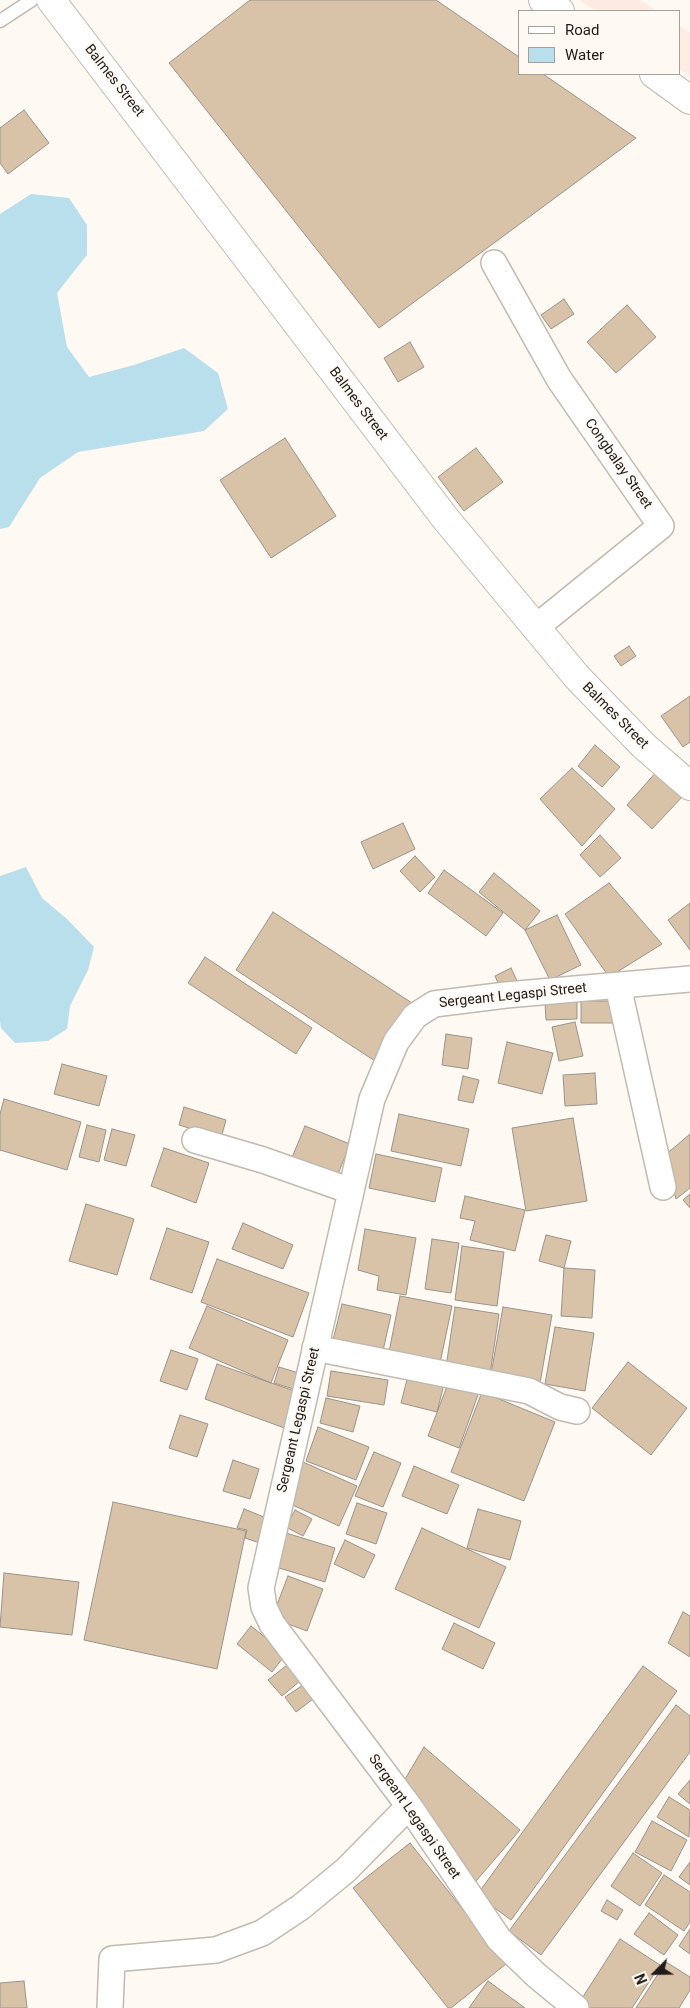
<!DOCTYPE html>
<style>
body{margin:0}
#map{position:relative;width:690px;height:2008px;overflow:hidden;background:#fef9f3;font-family:Roboto,sans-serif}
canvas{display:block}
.legend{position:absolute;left:518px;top:10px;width:162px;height:65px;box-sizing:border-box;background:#fef9f3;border:1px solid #a5a19c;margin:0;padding:6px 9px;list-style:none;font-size:15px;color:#1f1c19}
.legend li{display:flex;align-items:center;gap:10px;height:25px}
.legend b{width:25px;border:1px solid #a5a19c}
.north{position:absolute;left:630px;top:1948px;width:50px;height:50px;-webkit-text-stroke:4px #fef9f3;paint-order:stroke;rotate:247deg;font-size:14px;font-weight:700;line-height:20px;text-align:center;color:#1f1c19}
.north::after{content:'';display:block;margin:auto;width:18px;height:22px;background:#1f1c19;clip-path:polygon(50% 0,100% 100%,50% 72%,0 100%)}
</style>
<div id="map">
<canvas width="690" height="2008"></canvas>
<ul class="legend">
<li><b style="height:6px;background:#fff"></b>Road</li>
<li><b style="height:14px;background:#b8dfeb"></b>Water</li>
</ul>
<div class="north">N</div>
</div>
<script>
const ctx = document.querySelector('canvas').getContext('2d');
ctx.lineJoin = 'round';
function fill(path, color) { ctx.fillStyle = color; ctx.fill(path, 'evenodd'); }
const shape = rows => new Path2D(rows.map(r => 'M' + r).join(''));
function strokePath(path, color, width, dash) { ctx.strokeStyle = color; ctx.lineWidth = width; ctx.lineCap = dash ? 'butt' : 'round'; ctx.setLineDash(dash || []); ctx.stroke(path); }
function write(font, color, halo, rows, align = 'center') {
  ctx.font = font + ' Roboto,sans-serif'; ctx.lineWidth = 4.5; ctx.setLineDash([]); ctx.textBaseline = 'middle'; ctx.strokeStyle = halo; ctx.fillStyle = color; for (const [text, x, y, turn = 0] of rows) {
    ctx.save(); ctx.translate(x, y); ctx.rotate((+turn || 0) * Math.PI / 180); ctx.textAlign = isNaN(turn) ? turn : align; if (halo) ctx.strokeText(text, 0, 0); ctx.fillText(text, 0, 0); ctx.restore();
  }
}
const commercial = shape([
 [579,0,640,0,657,11,596,11],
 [679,25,690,33,690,76,679,69]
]);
const water = shape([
 [31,194,69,198,87,225,87,255,57,293,67,347,89,377,134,365,184,348,218,373,228,409,204,431,78,452,40,478,9,527,0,529,0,214],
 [26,867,42,898,67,919,94,947,88,970,70,1006,67,1029,48,1041,15,1043,1,1028,0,1021,0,876]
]);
const building = shape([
 [250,0,436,0,519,57,519,74,543,74,636,138,379,328,169,63,250,0],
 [24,110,49,143,8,174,0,163,0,128,24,110],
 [564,299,574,314,551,329,541,315,564,299],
 [627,305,656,337,616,373,587,342,627,305],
 [410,342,424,367,398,382,384,358,410,342],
 [285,438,336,516,271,558,220,480,285,438],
 [476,448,503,482,464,511,438,477,476,448],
 [629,646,636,656,621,666,614,656,629,646],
 [690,696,690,742,683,747,661,716,690,696],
 [595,745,620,767,602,787,578,766,595,745],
 [572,768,615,809,582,846,540,799,572,768],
 [658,770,684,795,652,829,627,805,658,770],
 [403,823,415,849,373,869,361,842,403,823],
 [600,835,621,858,600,877,580,855,600,835],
 [415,856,435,877,420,892,400,871,415,856],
 [444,870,503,913,486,936,428,893,444,870],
 [494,873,540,911,525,930,479,892,494,873],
 [609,883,662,944,609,977,565,914,609,883],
 [690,903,690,950,668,920,690,903],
 [273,912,412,1003,375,1061,236,970,273,912],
 [557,915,581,965,550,980,525,930,557,915],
 [205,957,312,1028,296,1054,188,983,205,957],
 [511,968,518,983,501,990,495,976,511,968],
 [581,1001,613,1001,613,1023,581,1023,581,1001],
 [577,1002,577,1019,546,1020,545,1003,577,1002],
 [575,1022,583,1056,559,1061,552,1027,575,1022],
 [446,1034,472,1038,468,1069,442,1065,446,1034],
 [507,1042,553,1053,542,1094,498,1083,507,1042],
 [62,1064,107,1076,99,1106,54,1094,62,1064],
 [595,1073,597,1104,565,1106,563,1075,595,1073],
 [463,1076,479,1080,473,1103,458,1100,463,1076],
 [4,1099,81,1122,67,1170,0,1150,0,1114,4,1099],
 [184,1107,226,1120,221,1138,179,1125,184,1107],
 [399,1114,469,1129,461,1166,391,1151,399,1114],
 [573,1118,587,1201,526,1211,512,1128,573,1118],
 [87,1125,106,1130,99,1162,79,1157,87,1125],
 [305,1126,350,1144,336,1179,291,1160,305,1126],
 [112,1129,135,1135,126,1166,104,1160,112,1129],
 [690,1134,690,1188,676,1199,664,1156,690,1134],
 [164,1148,209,1163,196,1203,151,1186,164,1148],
 [376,1154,442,1168,435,1202,369,1188,376,1154],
 [690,1194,690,1208,683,1200,690,1194],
 [465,1196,525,1210,515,1251,470,1240,475,1221,460,1218,465,1196],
 [86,1204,134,1219,117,1275,69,1261,86,1204],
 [243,1223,293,1245,283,1269,232,1249,243,1223],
 [167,1228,209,1242,192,1293,150,1279,167,1228],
 [365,1229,416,1238,406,1295,377,1290,379,1276,358,1270,365,1229],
 [546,1235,571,1241,564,1268,539,1261,546,1235],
 [432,1239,459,1243,451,1293,425,1289,432,1239],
 [462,1246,504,1252,497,1306,455,1300,462,1246],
 [217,1259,309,1293,293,1337,201,1302,217,1259],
 [564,1268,595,1270,592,1318,561,1316,564,1268],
 [400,1296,452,1306,440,1363,389,1352,400,1296],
 [342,1304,391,1315,382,1355,332,1344,342,1304],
 [207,1306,288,1340,271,1383,189,1348,207,1306],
 [455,1307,499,1314,490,1374,446,1367,455,1307],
 [503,1307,552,1315,540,1383,491,1374,503,1307],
 [555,1327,594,1333,585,1391,545,1384,555,1327],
 [171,1350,198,1359,187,1390,160,1381,171,1350],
 [628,1362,687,1408,651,1455,592,1408,628,1362],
 [217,1364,303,1394,290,1430,205,1399,217,1364],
 [279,1367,302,1374,297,1390,274,1383,279,1367],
 [331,1371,388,1380,384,1405,327,1396,331,1371],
 [409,1372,445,1380,437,1412,401,1403,409,1372],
 [449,1381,479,1392,459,1448,428,1436,449,1381],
 [482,1392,555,1422,524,1501,451,1472,482,1392],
 [326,1398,360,1406,353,1432,320,1423,326,1398],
 [180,1415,208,1424,197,1457,169,1448,180,1415],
 [318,1427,369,1447,356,1480,306,1461,318,1427],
 [374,1452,401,1463,383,1507,355,1496,374,1452],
 [233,1460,259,1469,250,1499,223,1491,233,1460],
 [303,1462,357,1486,339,1526,286,1502,303,1462],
 [414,1466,459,1485,447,1514,402,1496,414,1466],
 [113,1502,246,1531,217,1669,84,1640,113,1502],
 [357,1503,387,1513,376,1544,346,1534,357,1503],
 [244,1509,269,1519,260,1543,245,1538,247,1530,237,1528,244,1509],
 [478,1509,521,1521,510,1560,467,1548,478,1509],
 [295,1510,312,1519,303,1536,286,1527,295,1510],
 [422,1528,506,1567,479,1628,395,1589,422,1528],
 [286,1533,335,1548,325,1582,276,1567,286,1533],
 [345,1540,375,1555,364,1578,334,1564,345,1540],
 [4,1573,79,1582,72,1635,0,1627,4,1573],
 [288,1576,323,1589,307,1631,272,1618,288,1576],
 [683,1612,690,1616,690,1657,668,1643,683,1612],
 [454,1623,495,1643,483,1669,442,1649,454,1623],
 [251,1626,286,1654,272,1672,237,1644,251,1626],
 [287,1665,300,1681,282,1696,268,1680,287,1665],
 [643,1666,677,1691,511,1920,477,1895,643,1666],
 [303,1685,313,1699,296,1712,285,1697,303,1685],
 [676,1705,690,1716,690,1752,541,1955,509,1931,676,1705],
 [424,1747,520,1830,470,1888,401,1786,424,1747],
 [690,1780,690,1804,678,1794,690,1780],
 [669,1797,690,1810,689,1837,657,1817,669,1797],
 [652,1821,687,1840,671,1871,635,1852,652,1821],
 [410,1843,506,1964,451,2008,448,2008,353,1888,410,1843],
 [633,1853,662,1873,640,1906,611,1886,633,1853],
 [690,1862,690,1885,679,1877,690,1862],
 [664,1875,690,1892,690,1922,684,1931,645,1905,664,1875],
 [607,1900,623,1910,617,1920,601,1911,607,1900],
 [649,1913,678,1935,664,1955,634,1934,649,1913],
 [690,1929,690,1954,679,1946,690,1929],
 [620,1939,660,1965,632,2008,587,2008,579,2003,620,1939],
 [666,1962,690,1977,690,1990,679,2008,636,2008,666,1962],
 [24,1981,27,2008,0,2008,0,1983,24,1981],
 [488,1981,525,2008,469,2008,488,1981]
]);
const service = shape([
 [0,21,32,0]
]);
const minor = shape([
 [494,263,559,379,661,526,535,628],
 [618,986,663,1187],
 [195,1140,263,1160,351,1191],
 [315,1348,529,1391,560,1407,577,1411],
 [110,2008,112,1959,216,1950,262,1933,301,1907,346,1870,409,1806],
 [576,2008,536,1975,499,1939,409,1806,272,1624,264,1607,261,1588,372,1099,396,1042,415,1016,434,1004,506,995,690,979]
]);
const tertiary = shape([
 [51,0,445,518,577,677,644,746,690,786],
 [543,0,560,11],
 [654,74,690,100]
]);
const streetNames = [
 ["Balmes Street",114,81,52],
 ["Balmes Street",358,404,53],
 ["Congbalay Street",618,464,55],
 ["Balmes Street",615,716,45],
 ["Sergeant Legaspi Street",513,996,-6],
 ["Sergeant Legaspi Street",299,1420,-77],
 ["Sergeant Legaspi Street",414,1817,55]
];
fill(commercial, '#feece2');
fill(water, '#b8dfeb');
fill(building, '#d9c3a8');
strokePath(building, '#9a938a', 1);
strokePath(service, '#c1bab0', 15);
strokePath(minor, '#c1bab0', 28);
strokePath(tertiary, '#c1bab0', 30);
strokePath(service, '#fff', 12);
strokePath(minor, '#fff', 25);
strokePath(tertiary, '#fff', 28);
write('14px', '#1f1c19', '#fef9f3', streetNames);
</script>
